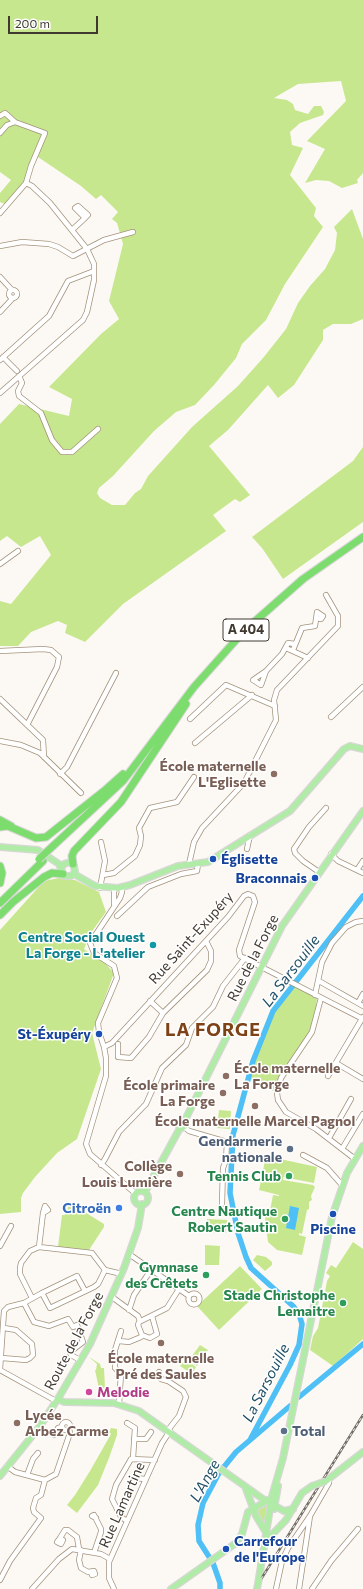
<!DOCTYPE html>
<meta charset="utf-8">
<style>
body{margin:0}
#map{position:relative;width:363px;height:1589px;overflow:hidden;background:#fcf9f4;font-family:Commissioner,sans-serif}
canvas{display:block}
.scale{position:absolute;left:8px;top:16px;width:90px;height:18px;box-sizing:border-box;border:2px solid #403930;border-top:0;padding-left:5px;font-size:12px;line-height:14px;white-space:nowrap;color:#403930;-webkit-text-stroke:3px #fff;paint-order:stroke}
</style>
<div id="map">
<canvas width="363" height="1589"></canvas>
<div class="scale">200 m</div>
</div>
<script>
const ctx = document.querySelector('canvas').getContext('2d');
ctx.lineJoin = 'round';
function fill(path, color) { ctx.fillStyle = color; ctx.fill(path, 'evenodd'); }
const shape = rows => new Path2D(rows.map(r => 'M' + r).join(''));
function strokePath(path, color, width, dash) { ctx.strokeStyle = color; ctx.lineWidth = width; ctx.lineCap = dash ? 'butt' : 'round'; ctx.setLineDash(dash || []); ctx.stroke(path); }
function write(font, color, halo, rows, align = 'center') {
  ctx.font = font + ' Commissioner,sans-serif'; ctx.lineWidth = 3; ctx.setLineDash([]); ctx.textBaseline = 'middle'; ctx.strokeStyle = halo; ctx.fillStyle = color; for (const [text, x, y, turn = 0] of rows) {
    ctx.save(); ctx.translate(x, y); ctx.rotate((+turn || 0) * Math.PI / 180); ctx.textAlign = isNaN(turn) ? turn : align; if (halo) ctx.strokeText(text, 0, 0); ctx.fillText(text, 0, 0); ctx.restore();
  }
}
const green = shape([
 [0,0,363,0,363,173,357,180,358,183,342,188,329,181,316,180,305,183,325,149,307,141,346,101,341,81,298,84,274,98,287,100,293,104,295,110,308,114,314,106,321,106,324,112,323,115,300,123,290,132,292,145,303,148,290,175,316,208,314,216,323,227,285,284,266,320,242,344,236,358,214,385,195,405,176,412,154,431,113,476,99,488,97,493,100,498,112,505,125,505,135,493,141,489,148,476,192,427,238,386,263,358,286,329,298,303,310,286,325,269,335,250,337,233,334,227,352,209,363,239,363,319,351,324,333,324,323,330,323,340,294,385,278,398,268,385,228,430,209,446,250,495,240,502,235,499,213,515,226,531,123,604,85,642,65,633,67,625,58,621,31,632,18,646,0,646,0,601,11,604,51,555,40,536,21,547,7,536,0,541,0,424,19,404,69,416,72,399,49,387,101,334,119,319,109,301,123,244,117,223,112,219,118,212,101,195,96,199,81,186,38,157,25,181,5,204,0,202,0,193,11,180,0,172],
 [363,447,363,522,283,579,262,548,252,537,353,461],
 [59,878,75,880,99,892,106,912,90,934,84,949,105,963,114,973,92,1033,101,1069,77,1139,57,1153,35,1177,23,1193,21,1198,21,1212,0,1214,0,930,44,881],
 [296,986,317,996,316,1011,312,1032,291,1062,277,1093,248,1078,259,1042,273,1011],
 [219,1110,231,1111,230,1129,217,1128],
 [266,1156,317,1167,314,1183,283,1177,283,1180,313,1185,315,1187,311,1196,312,1200,309,1202,309,1209,307,1210,302,1234,299,1233,299,1235,306,1237,302,1255,277,1250,268,1242,264,1210,270,1211,273,1195,279,1196,279,1195,259,1190],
 [70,1203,104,1224,104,1227,89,1250,58,1247,62,1215,65,1215],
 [207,1219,227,1220,226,1233,207,1232],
 [353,1242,363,1249,363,1339,333,1366,310,1350,313,1336,318,1328,327,1281,330,1276,326,1273,331,1265,336,1268],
 [205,1245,220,1246,219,1265,205,1265],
 [257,1255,266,1257,272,1262,272,1265,265,1271,253,1260],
 [240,1266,262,1289,219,1330,197,1306],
 [200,1345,208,1350,197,1366,189,1360],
 [89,1357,100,1364,101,1368,104,1368,105,1388,99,1389,95,1370,96,1370,97,1364],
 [185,1359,196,1367,192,1374,180,1366],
 [111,1428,117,1429,117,1435,109,1458,98,1485,77,1513,67,1505,75,1495,90,1471,111,1434,109,1432],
 [265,1505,268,1505,264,1526,256,1513,256,1507]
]);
const water = shape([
 [290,1206,299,1208,295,1230,286,1228]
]);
const river = shape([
 [299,1397,363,1344],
 [251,1438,290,1365,299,1345,302,1324,299,1314,293,1306,251,1268,246,1257,238,1233,230,1193,233,1135,253,1061,273,1011,363,896],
 [220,1589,220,1583,213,1563,199,1541,198,1525,203,1503,219,1473,236,1452,290,1406]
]);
const minor = shape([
 [0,116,5,113,15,122],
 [0,133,7,125,15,122],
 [0,213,26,183,31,166,45,133,15,122],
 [72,230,85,218,88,215,78,206,75,208,85,218],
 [0,246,22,242,49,244,58,247,73,256,104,240,133,232],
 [0,277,12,290],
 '9 294a4 4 0 1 1 8 0a4 4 0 1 1-8 0Z',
 [0,312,13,298],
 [3,357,17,371],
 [0,360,49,316,68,281,94,271],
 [19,376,22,383,18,391,19,396,41,413,52,440,62,452,72,452,98,429],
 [0,393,83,320,87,312,94,280,94,264,87,249,50,203,32,186,26,183],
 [0,564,18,551],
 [286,648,308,658],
 [293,650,302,628,315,626,317,612,323,616,321,619,317,618],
 [0,651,43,649,51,650,59,657,57,667,27,725],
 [266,671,261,685,253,680,266,671,282,654,288,643,295,644],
 [0,699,43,740,44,757],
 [331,717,363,687],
 [190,719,226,685,275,706],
 [0,741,21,745,40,753,81,793],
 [195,743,252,695],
 [60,774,67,767,116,673],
 [247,849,250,835],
 [331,854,338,861,363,873],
 [189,864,194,842,202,828,244,783,276,720,274,700,277,690,338,626,338,616,326,595],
 [357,870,363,861],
 [319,872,303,861,295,853,294,849,309,827,326,808],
 [103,875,114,873,135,856,140,845,141,836,139,828,150,808,177,802,194,777],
 [122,887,122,892,120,898,90,943,94,953,114,966,117,978,98,1023,99,1032,104,1047,106,1058,106,1076,86,1144,90,1154,136,1194],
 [100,888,105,861,101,842],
 [114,889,114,904],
 [117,916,148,887,181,874,197,871,198,864],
 [319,981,363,1006],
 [315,995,322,962,332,943,346,927,356,922,363,921],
 [321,998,312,1032,281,1078,277,1093,278,1100,286,1112,316,1129,355,1159],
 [150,1001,163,1013],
 [358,1003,363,994],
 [118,1044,118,1057,131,1058,149,1037,163,1013,207,970,211,961,211,951,206,941],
 [104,1047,112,1043,228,917,244,896,248,894,253,896,255,902,239,950,240,956,363,1019],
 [336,1063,363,1079],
 [328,1076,363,1017],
 [184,1127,189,1131,227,1142,226,1160,223,1168,222,1204],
 [329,1138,351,1099],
 [342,1149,363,1114],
 [303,1155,327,1168,342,1185],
 [101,1165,105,1159,119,1132,146,1104,162,1068,186,1045,192,1028,213,1007,223,986,245,958],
 [0,1246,11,1226],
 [39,1247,92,1253,105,1270],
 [129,1254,189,1296],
 [85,1291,77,1276,42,1293,50,1308,94,1287,98,1284,105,1270,122,1274],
 '188.5 1299a5.5 5.5 0 1 1 11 0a5.5 5.5 0 1 1-11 0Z',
 [112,1297,138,1316,140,1321],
 [32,1298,20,1274,20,1268,21,1263,30,1251,39,1247,43,1213,45,1206,48,1210,43,1213],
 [24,1303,34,1322,49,1326,68,1319,73,1327,77,1325,83,1342,70,1352,71,1355,80,1360],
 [129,1310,134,1295,151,1270],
 [142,1335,150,1338,157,1334,152,1316],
 [119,1341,129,1342,141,1337,142,1335,138,1325,139,1322,167,1308,179,1289],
 [2,1358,26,1360,30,1358,33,1355,32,1344,16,1330,4,1328],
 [0,1369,4,1311,8,1307,24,1303,42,1293],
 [0,1370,56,1401],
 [159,1372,158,1374,161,1379,168,1381,183,1391,186,1397,179,1416,168,1430],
 [119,1404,121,1374,115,1368,115,1350,121,1331],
 '62 1426a4 4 0 1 1 8 0a4 4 0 1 1-8 0Z',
 [127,1423,135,1428,133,1458],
 [54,1435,58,1428,62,1427],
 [134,1439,146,1439,151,1432],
 [27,1475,33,1459,38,1453],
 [45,1480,56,1474,70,1433,69,1429],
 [133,1481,134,1478,146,1479],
 [127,1521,121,1517,112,1499,116,1485,131,1459,155,1460],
 [60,1538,63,1540,61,1544,57,1542,60,1538,65,1530,68,1530,77,1537,79,1549],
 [81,1550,79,1560,81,1568,88,1572,94,1571,95,1574,92,1575,91,1572],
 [94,1553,101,1532,101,1529,94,1515,92,1516,96,1518],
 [0,1580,10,1561,41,1518,34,1512,33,1508,36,1498,41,1495,45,1480,15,1472,7,1466],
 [32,1589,59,1559,72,1549,101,1554,110,1559],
 [114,1589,109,1578,109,1562,162,1443,170,1431],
 [276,1589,282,1561,288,1548,310,1516],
 [299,1589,310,1516,329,1483,329,1480],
 [312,1589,331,1561,358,1529]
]);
const major = shape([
 [0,847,38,850,59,864,64,876,71,876,75,872,74,866,70,862,64,864,61,868],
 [74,874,95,886,118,888,130,885,178,866,208,862,290,811,344,749,350,746,363,749],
 [184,1122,179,1122,179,1127,182,1128,185,1126,184,1122,282,926,363,811],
 '134 1198a7 7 0 1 1 14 0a7 7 0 1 1-14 0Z',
 [145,1192,180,1128],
 [58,1399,64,1402,114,1403,139,1411,263,1499,284,1511,293,1509],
 [0,1476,40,1426,59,1397,90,1344,124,1268,138,1228,142,1204],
 [326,1481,363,1452],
 [246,1489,256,1516,267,1534],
 [274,1509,278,1486],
 [266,1541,286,1520,302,1493,312,1486],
 [259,1578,272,1496,283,1458,332,1217,347,1173,363,1146],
 [171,1589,236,1543,242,1534,248,1512,268,1500]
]);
const highway = shape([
 [0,820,11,826],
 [0,827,8,826,36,838,46,837,104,791,123,774],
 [53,846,123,781,194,687,244,631,303,579,363,537],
 [73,864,72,856,74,851,121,802,186,704],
 [0,866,2,873,0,883],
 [0,903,43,861],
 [0,915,13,902,44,877,52,873,63,874]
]);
const rail = shape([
 [255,1589,363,1415]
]);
const majorBridge = shape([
 [312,1486,326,1481],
 [257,1589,259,1578]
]);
const highwayBridge = shape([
 [39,859,53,846]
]);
const markers = [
 [274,774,4,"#8d6e63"],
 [213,859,4,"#1a4fb4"],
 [315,878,4,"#1a4fb4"],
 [153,945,4,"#0f9aa8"],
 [99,1034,4,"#1a4fb4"],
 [226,1076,4,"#8d6e63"],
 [223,1093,4,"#8d6e63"],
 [255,1106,4,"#8d6e63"],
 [290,1149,4,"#5c6f8a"],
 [180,1174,4,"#8d6e63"],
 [289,1176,4,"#2e9e5b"],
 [119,1208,4,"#3f7fe0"],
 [333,1214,4,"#1a4fb4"],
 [285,1219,4,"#2e9e5b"],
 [206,1275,4,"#2e9e5b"],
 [343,1303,4,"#2e9e5b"],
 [161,1343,4,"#8d6e63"],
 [89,1392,4,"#d1479c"],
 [17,1423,4,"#8d6e63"],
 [284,1431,4,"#5c6f8a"],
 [226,1549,4,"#1a4fb4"]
];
const shields = [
 [246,630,46]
];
const shieldNames = [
 ["A 404",246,630]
];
const educationNames = [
 ["École maternelle",266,766],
 ["L'Eglisette",266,782],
 ["École maternelle",234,1068,"left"],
 ["La Forge",234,1084,"left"],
 ["École primaire",215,1085],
 ["La Forge",215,1101],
 ["École maternelle Marcel Pagnol",255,1121,"center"],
 ["Collège",172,1166],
 ["Louis Lumière",172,1182],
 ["École maternelle",161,1358,"center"],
 ["Pré des Saules",161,1374,"center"],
 ["Lycée",25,1415,"left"],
 ["Arbez Carme",25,1431,"left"]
];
const transitNames = [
 ["Églisette",221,859],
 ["Braconnais",307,878,"right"],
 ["St-Éxupéry",91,1034,"right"],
 ["Piscine",333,1229,"center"],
 ["Carrefour",234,1541],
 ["de l'Europe",234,1557]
];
const cultureNames = [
 ["Centre Social Ouest",145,937],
 ["La Forge - L'atelier",145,953]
];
const streetNames = [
 ["Rue Saint-Exupéry",191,938,-48],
 ["Rue de la Forge",253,958,-63],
 ["Route de la Forge",74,1341,-62],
 ["Rue Lamartine",122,1505,-66]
];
const serviceNames = [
 ["Gendarmerie",282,1141],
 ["nationale",282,1157],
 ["Total",292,1431,"left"]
];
const leisureNames = [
 ["Tennis Club",281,1176],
 ["Centre Nautique",277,1211],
 ["Robert Sautin",277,1227],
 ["Gymnase",198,1267],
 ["des Crêtets",198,1283],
 ["Stade Christophe",335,1295],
 ["Lemaitre",335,1311]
];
const shopNames = [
 ["Citroën",111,1208]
];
const hotelNames = [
 ["Melodie",97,1392]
];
const waterNames = [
 ["La Sarsouille",291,971,-53],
 ["La Sarsouille",266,1383,-63],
 ["L'Ange",205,1481,-61]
];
const districtNames = [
 ["LA FORGE",213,1030]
];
fill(green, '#c7e78e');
fill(water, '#4ec0f6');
strokePath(river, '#4ec0f6', 5.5);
strokePath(minor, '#a3927c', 6);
strokePath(major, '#d9d7d6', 8);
strokePath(highway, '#d9d7d6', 9);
strokePath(minor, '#fff', 4.5);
strokePath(major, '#b0eba8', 5.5);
strokePath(highway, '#7cdd6e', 7);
strokePath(rail, '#746e66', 2.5);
strokePath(rail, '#fff', 1, [3]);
strokePath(majorBridge, '#d9d7d6', 8, []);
strokePath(highwayBridge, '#d9d7d6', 9, []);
strokePath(majorBridge, '#b0eba8', 5.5);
strokePath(highwayBridge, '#7cdd6e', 7);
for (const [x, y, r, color] of markers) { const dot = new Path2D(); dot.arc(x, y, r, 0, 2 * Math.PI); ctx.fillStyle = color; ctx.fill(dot); strokePath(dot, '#fff', 1.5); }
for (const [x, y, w] of shields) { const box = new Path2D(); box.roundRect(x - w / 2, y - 11, w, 22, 3); ctx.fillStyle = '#fff'; ctx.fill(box); strokePath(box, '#403930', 1); }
write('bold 13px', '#403930', null, shieldNames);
write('bold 14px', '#785e54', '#fff', educationNames, 'right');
write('bold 14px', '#164399', '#fff', transitNames, 'left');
write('bold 14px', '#0d838f', '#fff', cultureNames, 'right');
write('14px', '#403930', '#fff', streetNames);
write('bold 14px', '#4e5e75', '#fff', serviceNames, 'right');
write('bold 14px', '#27864d', '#fff', leisureNames, 'right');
write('bold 14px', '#366cbe', '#fff', shopNames, 'right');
write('bold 14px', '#b23c85', '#fff', hotelNames, 'left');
write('italic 15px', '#225067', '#fff', waterNames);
ctx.letterSpacing = '1px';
write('bold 18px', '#7f4217', '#fff', districtNames);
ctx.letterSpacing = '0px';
</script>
